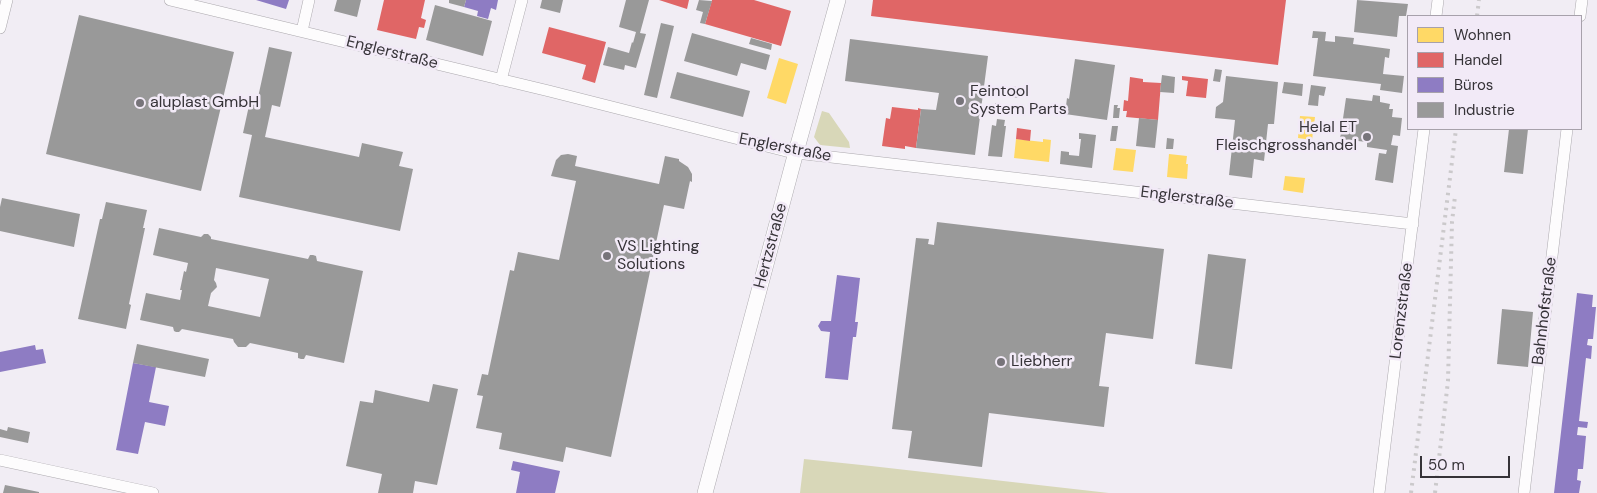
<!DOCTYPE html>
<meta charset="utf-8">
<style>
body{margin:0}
#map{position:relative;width:1597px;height:493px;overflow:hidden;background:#f1edf4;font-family:"DM Sans",sans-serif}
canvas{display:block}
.legend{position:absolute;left:1407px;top:15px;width:175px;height:115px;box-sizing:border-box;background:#f2eaf7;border:1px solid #a7a1ab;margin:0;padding:6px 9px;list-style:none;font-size:15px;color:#363338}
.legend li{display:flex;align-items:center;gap:10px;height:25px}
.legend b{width:25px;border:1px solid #a7a1ab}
.scale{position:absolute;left:1420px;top:456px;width:90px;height:22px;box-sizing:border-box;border:2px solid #363338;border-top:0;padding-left:6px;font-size:15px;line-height:18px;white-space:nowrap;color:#363338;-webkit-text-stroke:4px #f2eaf7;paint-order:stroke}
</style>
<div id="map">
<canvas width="1597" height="493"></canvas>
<ul class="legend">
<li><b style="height:14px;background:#ffd966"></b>Wohnen</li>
<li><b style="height:14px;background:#e06666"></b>Handel</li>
<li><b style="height:14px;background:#8e7cc3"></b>Büros</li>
<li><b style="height:14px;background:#999"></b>Industrie</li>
</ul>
<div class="scale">50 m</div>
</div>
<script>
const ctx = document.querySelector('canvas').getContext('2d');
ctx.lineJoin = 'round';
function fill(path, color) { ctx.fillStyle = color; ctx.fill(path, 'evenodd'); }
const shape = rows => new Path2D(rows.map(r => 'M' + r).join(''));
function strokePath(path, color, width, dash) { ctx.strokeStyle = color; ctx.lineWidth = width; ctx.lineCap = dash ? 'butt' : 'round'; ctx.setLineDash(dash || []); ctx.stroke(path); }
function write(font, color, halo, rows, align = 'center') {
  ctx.font = font + ' "DM Sans",sans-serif'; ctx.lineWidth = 5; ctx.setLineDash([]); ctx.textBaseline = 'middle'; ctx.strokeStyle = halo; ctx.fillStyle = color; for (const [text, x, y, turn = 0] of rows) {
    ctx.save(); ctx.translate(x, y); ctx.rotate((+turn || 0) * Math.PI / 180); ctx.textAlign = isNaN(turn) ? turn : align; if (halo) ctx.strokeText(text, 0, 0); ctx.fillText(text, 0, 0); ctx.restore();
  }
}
const green = shape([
 [822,111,829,113,849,142,850,148,820,145,814,137],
 [804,459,871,466,1109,493,800,493]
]);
const homes = shape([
 [779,58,798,64,786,104,767,98],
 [1300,116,1315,117,1312,140,1298,138],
 [1016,139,1043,142,1043,139,1051,140,1049,162,1014,158],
 [1116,148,1136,150,1133,172,1113,170],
 [1169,154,1187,156,1186,164,1188,164,1187,179,1167,177],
 [1285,176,1305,178,1303,193,1283,190]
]);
const shops = shape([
 [384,0,425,0,421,18,426,20,424,28,419,27,416,39,377,30],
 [659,0,689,0,687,9],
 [712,0,754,0,791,11,781,46,705,24],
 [873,0,1286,0,1278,65,871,16],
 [549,27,606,42,595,83,582,79,586,65,542,53],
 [1182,76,1208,79,1206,98,1186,96,1188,81,1182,80],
 [1130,77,1143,79,1143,82,1161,83,1158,120,1126,117,1127,111,1123,111,1124,100,1128,101],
 [892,107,918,110,918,108,921,109,916,148,905,146,905,149,882,146,886,118,890,119],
 [1017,128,1031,130,1030,141,1016,139]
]);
const offices = shape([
 [256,0,289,0,286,9],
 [466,0,498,0,496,10,491,8,488,19,477,16,478,11,464,7],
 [837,275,860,278,855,322,858,322,856,337,853,337,848,380,825,378,830,332,821,331,818,326,821,321,831,321],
 [1577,293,1593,295,1592,307,1596,307,1593,339,1588,339,1587,345,1592,346,1591,359,1586,358,1579,421,1588,422,1587,428,1578,427,1577,435,1586,436,1583,469,1578,469,1577,480,1581,481,1579,493,1554,493],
 [35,345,36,350,43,349,46,363,0,372,0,352],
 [133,363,156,367,149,402,169,406,165,426,145,422,138,454,116,450],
 [513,461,560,471,555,493,516,493,520,472,511,470]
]);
const industry = shape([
 [337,0,361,0,357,17,334,11],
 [449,0,466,0,464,7,449,3],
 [542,0,563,0,560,13,540,8],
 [626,0,649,0,640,33,646,34,636,68,625,65,624,70,603,65,608,47,629,53,632,42,633,43,636,32,619,27],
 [699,0,712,1,705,24,700,23,703,12,696,10],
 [1357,0,1408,4,1406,16,1399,16,1397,37,1354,32],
 [435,5,492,21,483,56,426,40],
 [79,15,234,52,201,191,46,154],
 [661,23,674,26,657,98,644,95],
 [1313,31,1326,32,1325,41,1335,42,1335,36,1354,38,1353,44,1390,49,1389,58,1385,57,1383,74,1404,76,1402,93,1380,90,1381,84,1313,76,1318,38,1312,38],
 [692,33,770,55,766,70,741,63,737,76,684,61],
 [751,38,772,44,771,50,749,44],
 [850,39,988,56,975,155,916,148,921,109,936,110,939,93,845,81],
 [269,47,292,52,280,107,272,105,265,137,359,157,362,143,403,152,399,166,413,169,400,231,239,197,252,135,243,133,250,101,257,102],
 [1075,59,1115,65,1107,120,1065,114,1067,98,1069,99],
 [1215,69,1222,70,1220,82,1213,81],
 [677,72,750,91,743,117,670,98],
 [1162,75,1175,77,1174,93,1160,92],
 [1226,76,1278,82,1274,124,1268,124,1264,161,1254,159,1252,178,1229,175,1235,120,1215,118,1216,107,1223,102],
 [1284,82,1303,84,1302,96,1282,93],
 [1311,85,1326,87,1324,96,1319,95,1318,106,1308,105],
 [1011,86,1022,88,1021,98,1010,97],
 [1373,95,1380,96,1380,102,1390,104,1389,109,1393,109,1392,117,1402,118,1400,136,1393,135,1391,145,1398,146,1393,183,1375,180,1379,153,1386,154,1387,150,1367,147,1367,142,1340,139,1346,98,1372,101],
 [995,103,1001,103,1001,114,995,114],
 [1114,105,1118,105,1117,108,1120,108,1119,118,1113,118],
 [1139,118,1158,120,1155,148,1136,146],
 [997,119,1005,120,1004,126,1006,126,1002,157,988,156,992,125,996,126],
 [1112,126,1118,126,1116,141,1110,141],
 [1509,129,1528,129,1523,174,1504,172],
 [1079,133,1096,135,1092,168,1060,164,1061,151,1069,152,1069,155,1079,156,1081,139,1079,139],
 [1167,138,1174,139,1173,149,1166,149],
 [568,154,577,156,575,166,659,184,665,156,679,159,679,161,688,167,692,174,692,182,690,181,684,209,664,205,611,457,566,447,563,462,499,449,502,433,476,428,483,396,477,395,482,374,488,375,510,270,514,271,518,252,559,260,576,181,551,176,556,160,561,155],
 [2,198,80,214,74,247,0,231,0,207],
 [106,202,147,210,143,228,145,228,129,304,131,305,126,329,78,319,100,219,102,219],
 [937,222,1164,249,1153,339,1106,333,1099,386,1109,387,1104,427,989,413,982,467,908,458,912,431,892,429,916,238,929,239,928,244,934,245],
 [159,228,201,237,204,234,208,234,211,237,211,239,308,259,310,255,313,255,316,256,317,261,363,271,344,363,306,355,304,359,301,359,298,358,298,353,250,343,246,347,238,347,234,342,233,339,182,329,179,332,176,332,174,331,173,327,140,320,146,293,180,300,182,290,180,290,184,271,186,272,188,263,153,255],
 [216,268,269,279,260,317,208,306,211,293,217,287,216,283,214,280],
 [1208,254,1246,259,1232,369,1195,364],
 [1502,309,1533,312,1528,367,1497,364],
 [137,344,209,359,205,377,133,363],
 [433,384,458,389,437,485,415,481,413,493,378,493,382,474,346,466,360,401,373,403,375,390,429,402],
 [8,427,30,432,28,443,0,437,0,429,7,431],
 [5,485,39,492,39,493,3,493]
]);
const minor = shape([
 [170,0,549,91,786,151,805,154,1413,224],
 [1436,16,1438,0],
 [1580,16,1582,0],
 [0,28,7,0],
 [302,31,309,0],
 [501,80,522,0],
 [0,460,153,493],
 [1379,493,1424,129],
 [1524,493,1567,129]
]);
const tertiary = shape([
 [705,493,796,152,838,0]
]);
const rail = shape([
 [1477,16,1479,0],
 [1411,493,1456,129],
 [1435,493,1448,381,1452,222,1455,196]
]);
const markers = [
 [960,101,5,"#77747a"],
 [140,103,5,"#77747a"],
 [1367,137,5,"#77747a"],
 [607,256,5,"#77747a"],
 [1001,362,5,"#77747a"]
];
const streetNames = [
 ["Englerstraße",392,53,14],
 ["Englerstraße",785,148,11],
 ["Englerstraße",1187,198,7],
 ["Hertzstraße",771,246,-75],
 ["Lorenzstraße",1402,311,-83],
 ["Bahnhofstraße",1545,311,-83]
];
const poiNames = [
 ["Feintool",970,92],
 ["System Parts",970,110],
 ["aluplast GmbH",150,103],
 ["Helal ET",1357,128,"right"],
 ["Fleischgrosshandel",1357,146,"right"],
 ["VS Lighting",617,247],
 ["Solutions",617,265],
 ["Liebherr",1011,362]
];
fill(green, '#d8d7b8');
fill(homes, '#ffd966');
fill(shops, '#e06666');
fill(offices, '#8e7cc3');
fill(industry, '#999');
strokePath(minor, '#aca9ae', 12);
strokePath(tertiary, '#aca9ae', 16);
strokePath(minor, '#fdfcfd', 11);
strokePath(tertiary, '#fdfcfd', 15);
strokePath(rail, '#cbc9cb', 4, [2.5, 5]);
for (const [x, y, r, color] of markers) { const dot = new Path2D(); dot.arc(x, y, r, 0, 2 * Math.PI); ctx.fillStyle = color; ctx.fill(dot); strokePath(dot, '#f2eaf7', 2); }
write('16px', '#363338', '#f2eaf7', streetNames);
write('16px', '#363338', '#f2eaf7', poiNames, 'left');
</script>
